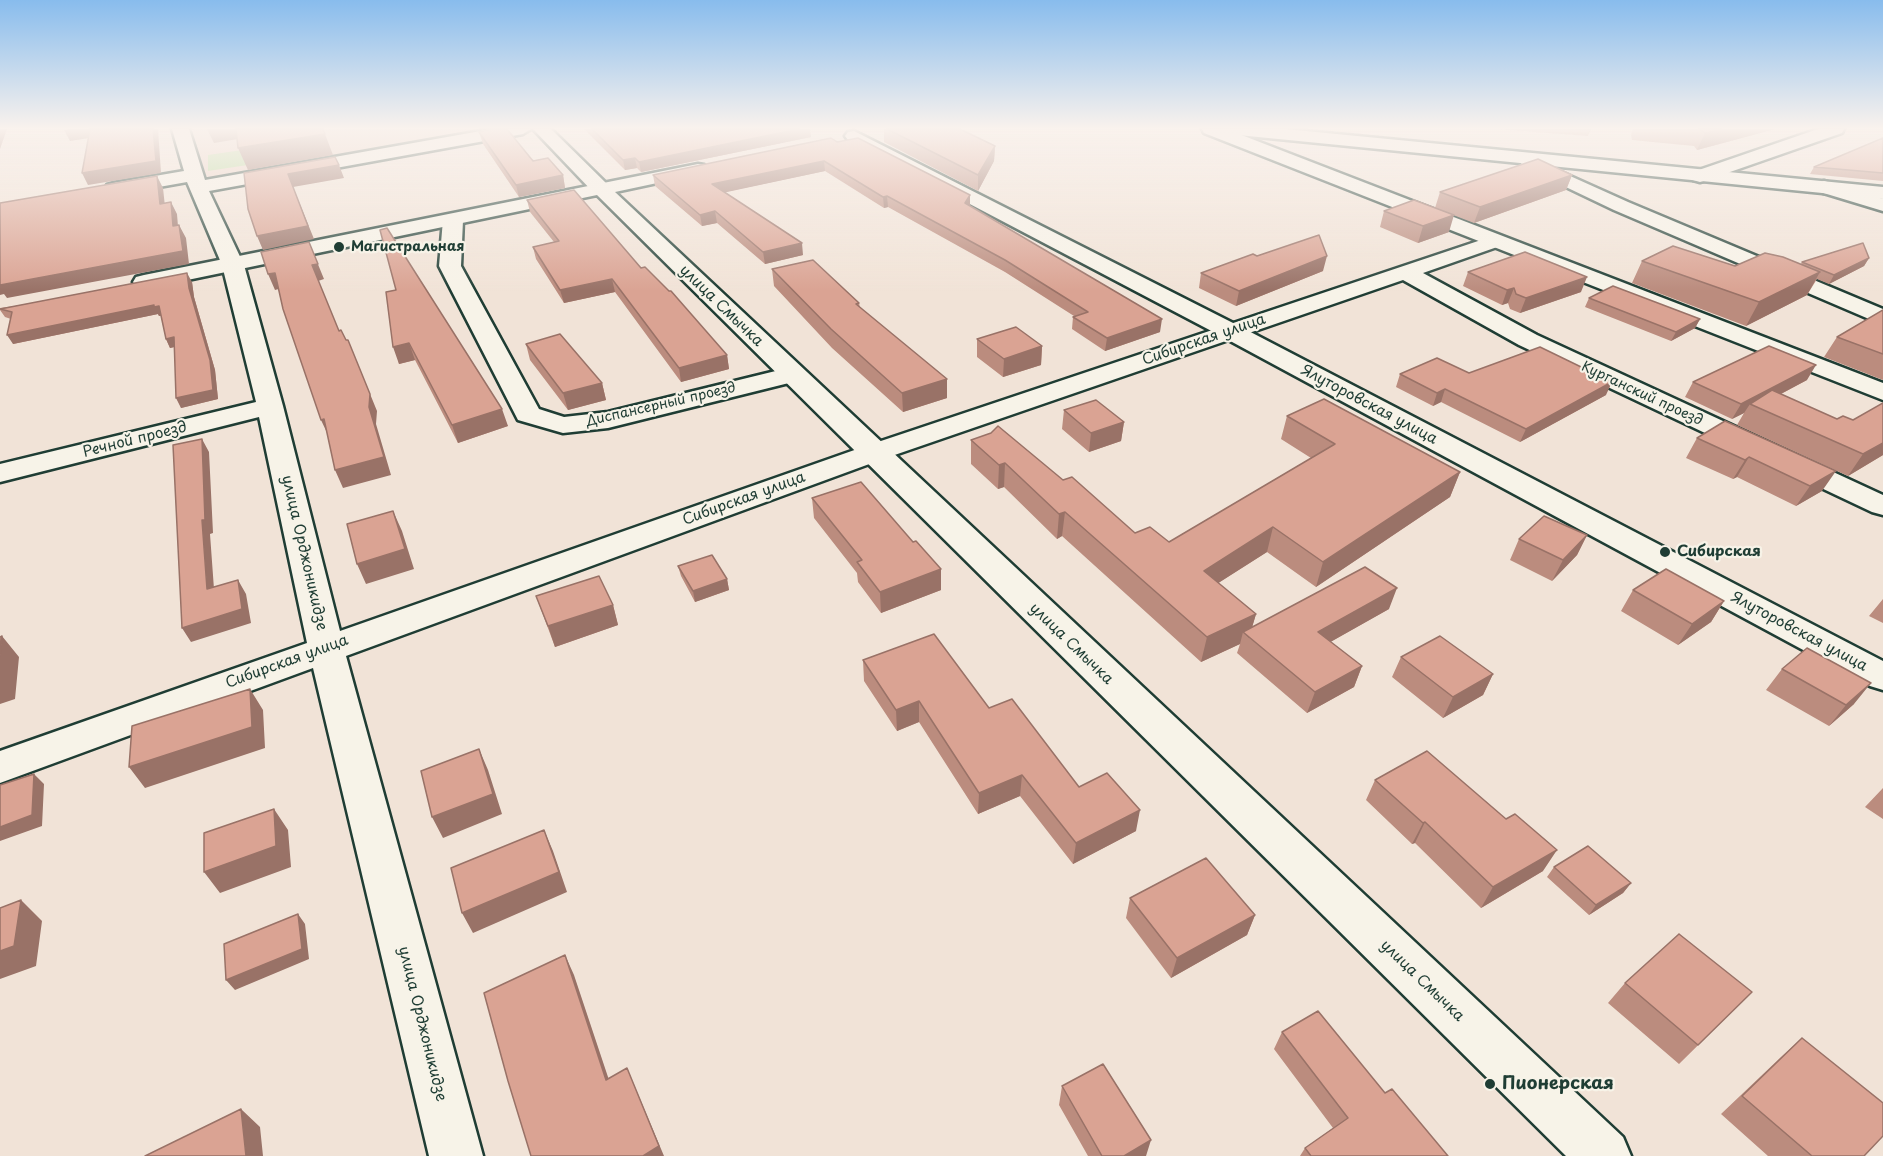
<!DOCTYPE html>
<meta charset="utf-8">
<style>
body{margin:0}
canvas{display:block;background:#f1e3d7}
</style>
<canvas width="1883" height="1156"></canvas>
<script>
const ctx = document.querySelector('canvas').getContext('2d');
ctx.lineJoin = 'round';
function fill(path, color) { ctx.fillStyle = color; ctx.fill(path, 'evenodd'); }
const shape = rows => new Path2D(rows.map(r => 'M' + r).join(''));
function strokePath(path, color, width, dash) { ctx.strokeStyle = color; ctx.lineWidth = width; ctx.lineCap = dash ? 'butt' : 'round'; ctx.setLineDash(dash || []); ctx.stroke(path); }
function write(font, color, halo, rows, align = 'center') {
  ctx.font = font + ' "Playpen Sans",sans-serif'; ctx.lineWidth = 4.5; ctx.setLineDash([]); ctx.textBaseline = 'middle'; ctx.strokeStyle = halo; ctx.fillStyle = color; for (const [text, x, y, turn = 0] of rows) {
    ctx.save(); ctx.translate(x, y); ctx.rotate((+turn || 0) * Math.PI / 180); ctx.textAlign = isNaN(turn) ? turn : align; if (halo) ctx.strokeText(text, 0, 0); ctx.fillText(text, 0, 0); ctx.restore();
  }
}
const built = shape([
 [192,129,497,129,208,178,205,174]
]);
const green = shape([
 [304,141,307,156,208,171,208,155]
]);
const street = shape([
 [172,129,189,129,205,180,492,129,531,129,523,134,209,191,244,265,283,406,340,631,863,447,1493,236,1500,238,1503,242,1500,246,1423,273,1537,335,1883,495,1883,515,1872,512,1519,345,1403,280,883,459,346,656,483,1156,429,1156,313,668,0,783,0,751,307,643,259,417,0,482,0,464,256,402,222,265,187,182,114,195,107,193,105,189,107,185,114,183,184,171,172,129],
 [533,129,551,129,608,185,610,189,608,193,594,193,533,129],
 [1818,129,1844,129,1842,133,1707,180,1700,182,1693,180,1691,176,1693,172,1818,129],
 [1530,158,1628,202,1883,309,1883,325,1614,210,1524,167,1521,163,1524,159,1530,158],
 [1824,181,1883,199,1883,211,1817,191,1815,187,1817,183,1824,181],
 [453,214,460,216,463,220,461,266,539,409,564,417,608,412,792,367,801,370,805,375,801,380,608,428,563,433,518,420,439,266,443,220,446,216,453,214]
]);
const secondary = shape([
 [1202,129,1226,129,1883,383,1883,400,1204,133,1202,129]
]);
const primary = shape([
 [1220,129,1285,129,1883,187,1883,199,1228,134,1220,129],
 [854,131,1239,326,1883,661,1883,690,1870,686,1221,336,848,140,845,136,848,132,854,131],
 [698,164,704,165,707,169,704,173,615,192,1623,1137,1631,1156,1566,1156,597,195,144,289,136,287,133,282,136,277,144,275,698,164]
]);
const wall = shape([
 [584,129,799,129,811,137,641,172,637,168,625,170],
 [884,129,960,129,995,146,994,161,978,191,884,142],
 [1496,129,1591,129,1588,136],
 [1633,129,1775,129,1697,150,1694,146,1632,140,1631,135],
 [479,132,563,175,565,188,519,197,483,144],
 [831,138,970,206,1160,332,1105,351,1072,329,1073,317,1074,316,1005,272,888,207,884,208,825,171,725,192,803,255,765,264,717,223,702,226,655,186,653,175],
 [1883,138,1883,181,1810,174,1814,167],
 [1572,175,1566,190,1474,223,1435,208,1440,192],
 [527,200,641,268,727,355,729,369,681,382,615,292,564,303,536,259,533,247,554,242,530,212],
 [1384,211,1449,232,1418,243,1380,227],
 [1869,258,1864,266,1829,284,1817,279,1807,295,1746,326,1632,283,1642,261,1735,266,1801,264,1802,262],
 [772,269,859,303,860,308,947,379,947,398,903,412,832,348,774,286],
 [1323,271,1236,306,1199,288,1201,273],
 [1468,272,1581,292,1520,313,1510,309,1508,303,1502,305,1463,286],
 [192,282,194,297,215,370,218,399,181,408,174,347,170,348,166,339,161,316,159,316,158,314,13,344,11,319,5,317,0,310,0,308],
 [386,292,508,426,458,443,415,360,399,364],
 [1589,298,1700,319,1695,328,1671,341,1585,307],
 [1883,310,1883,380,1824,357,1837,337],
 [977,339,1042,346,1041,365,1003,377,977,357],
 [526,344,602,383,606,400,568,410,530,360],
 [1469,373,1606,395,1520,442,1441,402,1433,406,1396,387,1400,374],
 [1807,380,1781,394,1883,455,1848,476,1737,425,1744,413,1732,419,1685,397,1693,382],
 [1064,410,1124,422,1121,441,1089,452,1062,429],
 [1287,416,1460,472,1450,497,1316,587,1267,552,1218,583,1256,614,1252,627,1389,609,1330,642,1362,666,1354,687,1307,713,1237,653,1240,644,1201,662,1062,536,1057,539,1004,487,998,489,971,464,971,440,1063,480,1135,533,1169,542,1311,458,1281,439],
 [1725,421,1822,491,1796,506,1737,477,1733,479,1686,458,1697,438],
 [812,498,941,590,881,613,858,582,857,573,814,518],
 [1587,535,1577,555,1552,581,1510,560,1519,539],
 [678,566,727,579,729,590,695,602,681,576],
 [1633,590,1724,601,1711,622,1678,645,1621,611],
 [536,596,613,605,618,625,555,647],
 [1883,599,1883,623,1869,616],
 [1401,657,1493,674,1483,695,1443,718,1392,677],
 [863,660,989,708,1079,787,1136,831,1073,864,1020,796,978,814,919,722,897,731,864,681],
 [1782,669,1854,704,1829,726,1766,690],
 [1375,780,1543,871,1481,908,1415,843,1412,844,1366,800],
 [1883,788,1883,819,1865,807],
 [1554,867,1631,883,1623,893,1589,915,1547,877],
 [1130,898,1255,915,1247,935,1171,978,1126,918],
 [1625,983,1752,992,1679,1064,1608,1003],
 [1282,1032,1385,1093,1448,1156,1300,1156,1305,1148,1333,1128,1274,1049],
 [1802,1038,1864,1156,1768,1156,1721,1114,1781,1057],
 [1062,1086,1146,1156,1088,1156,1059,1105]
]);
const shadedWall = shape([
 [0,129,7,129,0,149],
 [69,129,92,129,96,137,70,141,64,130],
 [153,129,158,129,161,173,88,185,82,173],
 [207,129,240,129,244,138,214,143],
 [799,129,810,129,811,137,641,172,639,162],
 [1721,129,1775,129,1697,150,1705,133],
 [325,134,333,155,248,170,238,148],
 [995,146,994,161,978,191,978,175],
 [635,158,637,168,625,170,623,160],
 [824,161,825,171,713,195,712,184],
 [339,165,344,178,293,187,314,239,263,250,257,236,288,174],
 [563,175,565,188,519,197,516,185],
 [1572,175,1566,190,1474,223,1480,207],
 [157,176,163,188,166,216,160,204],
 [970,195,970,206,965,203],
 [887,196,888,207,884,208,883,197],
 [171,202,177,214,179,239,173,226],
 [715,211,717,223,702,226,700,215],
 [1454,215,1449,232,1418,243,1423,226],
 [179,225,186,238,189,264,7,298,4,294,0,295,0,282],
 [802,243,803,255,765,264,763,252],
 [1327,256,1323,271,1236,306,1239,291],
 [315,257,324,279,318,281,312,265],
 [1869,258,1864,266,1829,284,1834,275],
 [1820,272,1807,295,1746,326,1759,302],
 [187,273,192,282,194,297,215,370,218,399,181,408,176,398,189,288],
 [275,273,282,288,275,290,268,274],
 [1587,277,1581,292,1520,313,1526,298],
 [612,279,615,292,564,303,560,290],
 [1514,288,1508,303,1502,305,1507,290],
 [154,305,159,306,164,315,159,316,158,314,13,344,7,335],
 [1162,319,1160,332,1105,351,1107,338],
 [1700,319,1695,328,1671,341,1676,332],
 [174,337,179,346,170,348,166,339],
 [348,340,377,411,376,424,391,475,343,488,335,470],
 [409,343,415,360,399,364,393,347],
 [1042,346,1041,365,1003,377,1004,359],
 [727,355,729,369,681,382,679,368],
 [1816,365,1807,380,1756,407,1750,404,1744,413,1732,419,1741,404],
 [947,379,947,398,903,412,902,393],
 [1612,382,1606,395,1520,442,1526,429],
 [602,383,606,400,568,410,563,393],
 [1445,389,1441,402,1433,406,1437,393],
 [502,409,508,426,458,443,452,425],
 [324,419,329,437,321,420],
 [1124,422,1121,441,1089,452,1091,433],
 [202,439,209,452,213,533,210,534,215,603,207,589,202,520],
 [1883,443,1883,455,1848,476,1863,454],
 [1749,457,1737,477,1733,479,1745,460],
 [1005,463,1004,487,998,489,999,465],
 [1836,471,1822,491,1796,506,1810,486],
 [1460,472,1450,497,1316,587,1323,562],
 [393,511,402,531,414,569,366,584,357,564],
 [1065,512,1062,536,1057,539,1059,514],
 [1273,527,1267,552,1198,596,1204,571],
 [1587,535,1577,555,1552,581,1563,560],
 [941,569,941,590,881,613,880,592],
 [727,579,729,590,695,602,693,591],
 [238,580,246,594,251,623,191,642,182,628],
 [1397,588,1389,609,1311,653,1318,632],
 [1724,601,1711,622,1678,645,1692,624],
 [613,605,618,625,555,647,548,626],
 [1256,614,1249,638,1243,632,1240,644,1201,662,1207,637],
 [2,636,19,657,15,699,0,704,0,656],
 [1362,666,1354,687,1307,713,1315,692],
 [1493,674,1483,695,1443,718,1453,697],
 [1871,683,1854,704,1829,726,1846,705],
 [250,689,263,710,265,748,145,788,129,767],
 [919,701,919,722,897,731,896,710],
 [479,749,488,770,502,814,443,838,432,817],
 [34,774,44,784,42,826,0,841,0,827],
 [1022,775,1020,796,978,814,979,793],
 [274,809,288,830,291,867,220,893,204,872],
 [1140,810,1136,831,1073,864,1076,843],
 [1425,822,1415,843,1412,844,1423,823],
 [544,830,553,851,567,892,473,933,462,913],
 [1557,850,1543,871,1481,908,1493,887],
 [1631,883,1623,893,1589,915,1596,905],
 [21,900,42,921,36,966,0,979,0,951],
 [298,914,305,924,309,959,235,990,226,980],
 [1255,915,1247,935,1171,978,1177,958],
 [565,955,574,975,615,1098,606,1080],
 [627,1068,635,1087,664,1156,643,1156],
 [241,1109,260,1127,263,1156,246,1156],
 [1151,1140,1146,1156,1124,1156]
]);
const building = shape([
 [90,129,153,129,156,161,82,173,90,129],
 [236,129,323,129,325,134,238,148,236,129],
 [494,129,507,129,533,161,548,158,563,175,516,185,479,132,494,129],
 [592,129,799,129,639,162,635,158,623,160,592,129],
 [887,129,960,129,995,146,978,175,887,129],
 [1699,129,1721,129,1705,133,1701,130,1699,129],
 [831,138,837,142,858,138,970,195,965,203,1162,319,1107,338,1073,317,1088,312,1005,260,887,196,883,197,824,161,712,184,802,243,763,252,715,211,700,215,653,175,831,138],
 [1883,138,1883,173,1814,167,1883,138],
 [335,157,339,165,288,174,308,226,257,236,248,209,244,173,335,157],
 [1538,159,1572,175,1480,207,1440,192,1538,159],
 [157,176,160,204,171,202,173,226,179,225,183,251,0,285,0,203,157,176],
 [574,190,641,268,645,267,669,291,671,291,727,355,679,368,612,279,560,290,533,247,559,241,527,200,574,190],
 [1414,200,1454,215,1423,226,1384,211,1414,200],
 [387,228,502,409,452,425,409,343,393,347,386,292,396,290,380,230,387,228],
 [1319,235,1327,256,1239,291,1201,273,1253,254,1257,256,1319,235],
 [309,242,318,264,312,265,339,331,341,330,346,340,348,340,370,394,369,407,384,457,335,470,324,419,321,420,283,309,275,273,268,274,261,252,309,242],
 [1863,243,1869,258,1834,275,1802,262,1863,243],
 [1673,246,1735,266,1765,253,1783,257,1820,272,1759,302,1642,261,1673,246],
 [1525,252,1587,277,1526,298,1516,294,1514,288,1507,290,1468,272,1525,252],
 [813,260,859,303,856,304,947,379,902,393,831,329,772,269,813,260],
 [187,273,189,288,210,360,213,390,176,398,174,337,166,339,159,306,154,307,154,305,7,335,12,312,0,309,187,273],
 [1613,286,1700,319,1676,332,1589,298,1613,286],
 [1883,310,1883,354,1837,337,1883,310],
 [1016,327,1042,346,1004,359,977,339,1016,327],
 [560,334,602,383,563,393,526,344,560,334],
 [1769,346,1816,365,1741,404,1693,382,1769,346],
 [1540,347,1612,382,1526,429,1445,389,1437,393,1400,374,1437,358,1469,373,1540,347],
 [1772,390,1837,419,1843,416,1853,420,1883,403,1883,443,1863,454,1750,404,1772,390],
 [1324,399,1460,472,1323,562,1273,527,1204,571,1256,614,1207,637,1065,512,1059,514,1005,463,999,465,971,440,991,433,998,426,1063,480,1072,477,1135,533,1150,527,1169,542,1335,444,1287,416,1324,399],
 [1096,400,1124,422,1091,433,1064,410,1096,400],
 [1725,421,1836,471,1810,486,1749,457,1745,460,1697,438,1725,421],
 [202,439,205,520,202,520,207,589,238,580,242,609,182,628,173,445,202,439],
 [861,482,913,542,916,541,941,569,880,592,857,562,862,560,812,498,861,482],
 [393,511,405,549,357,564,347,524,393,511],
 [1544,516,1587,535,1563,560,1519,539,1544,516],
 [712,555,727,579,693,591,678,566,712,555],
 [1365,567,1397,588,1318,632,1362,666,1315,692,1243,632,1365,567],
 [1666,569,1724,601,1692,624,1633,590,1666,569],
 [599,576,613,605,548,626,536,596,599,576],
 [934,634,989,708,1012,699,1079,787,1107,773,1140,810,1076,843,1022,775,979,793,919,701,896,710,863,660,934,634],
 [2,636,0,656,0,637,2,636],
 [1440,636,1493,674,1453,697,1401,657,1440,636],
 [1807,648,1871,683,1846,705,1782,669,1807,648],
 [250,689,252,727,129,767,132,726,250,689],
 [479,749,493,794,432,817,421,771,479,749],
 [1427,751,1506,819,1515,814,1557,850,1493,887,1425,822,1423,823,1375,780,1427,751],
 [34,774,32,815,0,827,0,785,34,774],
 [274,809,276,846,204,872,204,833,274,809],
 [544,830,559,872,462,913,451,868,544,830],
 [1588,846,1631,883,1596,905,1554,867,1588,846],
 [1206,858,1255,915,1177,958,1130,898,1206,858],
 [21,900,14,946,0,951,0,908,21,900],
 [298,914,302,949,226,980,224,944,298,914],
 [1679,934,1752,992,1698,1045,1625,983,1679,934],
 [565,955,606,1080,627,1068,659,1146,643,1156,531,1156,508,1081,484,993,565,955],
 [1318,1011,1385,1093,1392,1089,1448,1156,1311,1156,1305,1148,1348,1118,1282,1032,1318,1011],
 [1802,1038,1883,1103,1883,1136,1864,1156,1812,1156,1742,1096,1802,1038],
 [1103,1064,1151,1140,1124,1156,1102,1156,1062,1086,1103,1064],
 [241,1109,246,1156,145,1156,241,1109]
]);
const markers = [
 [339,247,6,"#1f3d34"],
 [1665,552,6,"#1f3d34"],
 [1490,1084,6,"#1f3d34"]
];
const farPoinames = [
 ["Магистральная",351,247]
];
const farStreetnames = [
 ["Курганский проезд",1642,394,25],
 ["Диспансерный проезд",661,405,-13]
];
const streetNames = [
 ["улица Смычка",721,306,44],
 ["Сибирская улица",1204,340,-19],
 ["Ялуторовская улица",1369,405,28],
 ["Речной проезд",135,440,-14],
 ["Сибирская улица",744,499,-20],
 ["улица Орджоникидзе",304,553,77],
 ["Ялуторовская улица",1799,632,28],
 ["улица Смычка",1071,644,44],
 ["Сибирская улица",287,662,-20],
 ["улица Смычка",1422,981,44],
 ["улица Орджоникидзе",422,1024,76]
];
const poiNames = [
 ["Сибирская",1677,552]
];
const nearPoinames = [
 ["Пионерская",1502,1084]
];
fill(built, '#ead0c3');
fill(green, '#b0d894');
strokePath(street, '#1f3d34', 5);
strokePath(secondary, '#1f3d34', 5);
strokePath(primary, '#1f3d34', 5);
fill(street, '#f7f3e8');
fill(secondary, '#f7f3e8');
fill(primary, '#f7f3e8');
fill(wall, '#bb8c7e');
fill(shadedWall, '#997267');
fill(building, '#daa393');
strokePath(building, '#997267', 1.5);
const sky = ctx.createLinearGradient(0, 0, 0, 291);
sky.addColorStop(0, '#88bced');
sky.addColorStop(0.44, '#f9f2ed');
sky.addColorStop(1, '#f9f2ed00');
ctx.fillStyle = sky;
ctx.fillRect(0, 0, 1883, 291);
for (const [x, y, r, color] of markers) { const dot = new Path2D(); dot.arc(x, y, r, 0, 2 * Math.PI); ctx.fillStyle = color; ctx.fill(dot); strokePath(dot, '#f7f3e8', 2); }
write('bold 14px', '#1f3d34', '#f7f3e8', farPoinames, 'left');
write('14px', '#1f3d34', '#f7f3e8', farStreetnames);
write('15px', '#1f3d34', '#f7f3e8', streetNames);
write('bold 15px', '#1f3d34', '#f7f3e8', poiNames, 'left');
write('bold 18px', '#1f3d34', '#f7f3e8', nearPoinames, 'left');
</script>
